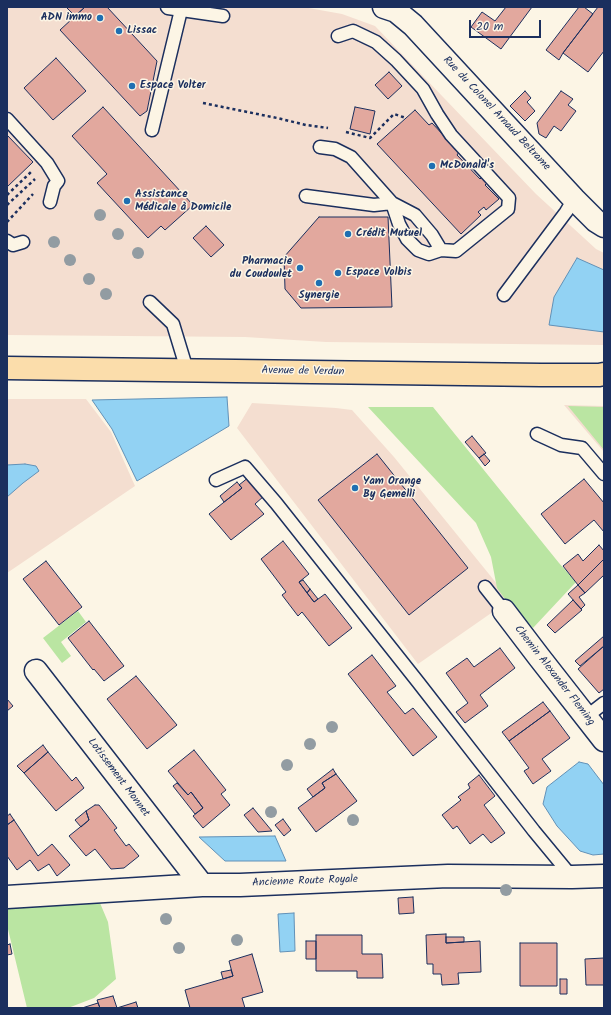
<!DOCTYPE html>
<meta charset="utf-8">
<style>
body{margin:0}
#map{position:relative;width:611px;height:1015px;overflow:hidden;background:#fcf5e5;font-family:Kalam,sans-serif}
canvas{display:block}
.frame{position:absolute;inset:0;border:8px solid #1b2f5e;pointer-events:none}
.scale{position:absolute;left:469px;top:20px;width:72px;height:18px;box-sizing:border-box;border:2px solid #1b2f5e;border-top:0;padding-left:5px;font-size:12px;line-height:14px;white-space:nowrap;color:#1b2f5e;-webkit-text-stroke:3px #fcf5e5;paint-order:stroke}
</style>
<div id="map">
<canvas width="611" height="1015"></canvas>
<div class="frame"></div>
<div class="scale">20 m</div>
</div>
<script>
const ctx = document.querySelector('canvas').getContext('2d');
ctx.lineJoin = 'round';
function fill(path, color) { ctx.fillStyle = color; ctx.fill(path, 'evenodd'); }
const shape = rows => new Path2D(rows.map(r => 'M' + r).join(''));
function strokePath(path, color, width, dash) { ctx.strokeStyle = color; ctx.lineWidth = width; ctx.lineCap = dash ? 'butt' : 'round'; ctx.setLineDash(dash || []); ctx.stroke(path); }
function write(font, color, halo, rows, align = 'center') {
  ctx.font = font + ' Kalam,sans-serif'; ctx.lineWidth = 3; ctx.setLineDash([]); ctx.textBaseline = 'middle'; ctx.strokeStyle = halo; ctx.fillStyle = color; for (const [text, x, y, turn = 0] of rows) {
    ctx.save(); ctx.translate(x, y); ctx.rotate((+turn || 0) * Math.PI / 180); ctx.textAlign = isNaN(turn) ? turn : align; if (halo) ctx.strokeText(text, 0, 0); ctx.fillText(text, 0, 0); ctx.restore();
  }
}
const built = shape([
 [7,7,303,7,342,14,375,26,536,194,596,249,604,253,604,345,326,342,245,337,7,335],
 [7,399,86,399,111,432,135,486,7,573],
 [252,403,336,408,352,410,394,457,510,600,418,664,237,428],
 [564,405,604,406,604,452]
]);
const green = shape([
 [568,406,604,407,604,450],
 [368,407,433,407,559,563,576,582,533,628,505,599,497,588,491,557,476,523],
 [78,611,86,622,61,642,71,656,62,663,43,638],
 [100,903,108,922,116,979,94,998,68,1008,27,1008,7,925,7,908]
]);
const water = shape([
 [577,258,604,270,604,332,549,325,554,297,577,258],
 [227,397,229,426,137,481,112,429,92,400,227,397],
 [25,464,36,466,39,471,23,483,7,497,7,465,25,464],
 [579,762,588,764,604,785,604,854,593,855,580,851,557,826,543,804,547,787,579,762],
 [275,836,286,861,225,861,199,837,275,836],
 [294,913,295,951,280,952,278,914,294,913]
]);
const building = shape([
 [66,7,85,7,75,16,66,7],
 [85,7,107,7,157,61,147,111,140,116,60,30,85,7],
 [506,7,532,7,501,49,471,27,482,12,495,21,506,7],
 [579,7,584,7,593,14,563,53,559,60,546,50,579,7],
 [598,7,604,7,604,51,588,72,563,53,598,7],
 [56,58,86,91,53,120,24,88,56,58],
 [389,72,402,86,388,99,375,85,389,72],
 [525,91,531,98,527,102,535,111,525,121,510,106,525,91],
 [561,91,573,99,568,105,576,111,561,131,554,126,546,138,539,134,537,123,561,91],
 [103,107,193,205,165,230,161,226,148,238,97,183,107,174,72,136,103,107],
 [355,107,375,111,370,134,350,129,355,107],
 [415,110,429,125,432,123,459,152,457,155,480,179,482,177,488,182,485,185,499,199,486,210,484,207,478,212,481,215,461,234,377,144,415,110],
 [7,135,33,162,7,187,7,135],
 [319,217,388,217,392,307,301,308,285,289,284,257,319,217],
 [206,226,224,245,211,257,193,238,206,226],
 [472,436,486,453,479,458,465,442,472,436],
 [377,454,468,568,409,615,318,500,377,454],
 [484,454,490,461,485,466,479,458,484,454],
 [249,477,264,496,255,504,264,514,231,540,209,514,242,488,239,485,249,477],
 [584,479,604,503,604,532,594,520,565,544,541,514,584,479],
 [237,482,242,488,224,502,220,496,237,482],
 [283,541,309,574,299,582,314,602,325,594,352,628,329,646,302,612,298,616,282,595,286,592,261,559,283,541],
 [599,545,604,551,604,559,578,585,563,566,578,554,583,561,599,545],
 [604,559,604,575,585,593,578,585,604,559],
 [46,561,82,607,59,625,23,579,46,561],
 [303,580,310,589,307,593,299,582,303,580],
 [578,585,585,593,579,597,585,605,581,609,568,594,578,585],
 [310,589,318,599,314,602,307,593,310,589],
 [573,600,582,610,555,633,547,625,573,600],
 [89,621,124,666,104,681,94,669,93,670,68,638,89,621],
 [604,636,604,646,580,666,575,661,604,636],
 [604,646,604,689,599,693,578,669,604,646],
 [500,648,515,668,480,695,488,706,465,723,456,712,468,703,446,673,467,658,474,667,500,648],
 [372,655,396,686,387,692,405,714,413,708,437,737,413,756,348,674,372,655],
 [136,676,177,725,147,749,107,699,136,676],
 [7,699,13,706,7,711,7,699],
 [543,702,550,711,509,741,502,732,543,702],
 [550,711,570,738,542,759,551,771,533,784,524,771,529,768,509,741,550,711],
 [43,745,48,752,24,773,17,766,43,745],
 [194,750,226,790,221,794,230,805,203,828,193,816,203,808,191,792,188,795,168,771,194,750],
 [48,752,72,781,76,777,84,788,56,811,24,773,48,752],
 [333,769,336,774,322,783,325,788,313,797,307,789,333,769],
 [336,774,357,801,316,832,298,808,325,788,322,783,336,774],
 [479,775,495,796,484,805,505,833,491,843,483,834,470,844,457,826,453,829,442,815,461,800,458,797,470,788,468,784,479,775],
 [177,783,188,795,191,792,203,808,195,814,173,786,177,783],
 [95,805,99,805,117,828,114,830,126,846,129,844,139,856,124,868,111,869,95,849,86,856,69,836,89,820,86,811,95,805],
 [253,808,272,831,258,832,244,815,253,808],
 [86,811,89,820,81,827,75,820,86,811],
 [10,814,14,820,7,825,7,816,10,814],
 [283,819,291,830,284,836,275,825,283,819],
 [14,820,38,856,52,844,70,865,57,876,49,864,38,871,30,860,17,870,7,856,7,825,14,820],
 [413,897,414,913,399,914,398,898,413,897],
 [446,934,446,943,480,941,481,972,458,973,459,984,442,985,441,974,433,974,433,964,427,964,426,935,446,934],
 [316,935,362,935,362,954,382,954,383,978,357,978,357,971,316,971,316,935],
 [446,937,464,937,464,942,446,943,446,937],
 [306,941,316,941,316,959,306,959,306,941],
 [520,943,557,943,557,986,520,986,520,943],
 [10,944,12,954,7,955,7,945,10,944],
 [252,954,263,992,242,998,245,1008,190,1008,185,990,233,976,229,961,252,954],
 [604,958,604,985,586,985,585,959,604,958],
 [231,970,233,976,223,979,221,972,231,970],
 [560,979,567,979,567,994,560,994,560,979],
 [113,996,117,1008,100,1008,97,1000,113,996],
 [136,1002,138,1008,117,1008,136,1002],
 [98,1003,100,1008,82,1008,98,1003]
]);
const path = shape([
 [203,103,277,118,306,125,328,128],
 [346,132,370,138,394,114,406,118],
 [7,195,31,172],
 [7,205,35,179],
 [7,222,33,194]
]);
const lane = shape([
 [167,7,168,8,223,16],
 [7,119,47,163,58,181,54,186,50,202],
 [152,130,181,10],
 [320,147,335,149,351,157,392,203,399,224,407,239,418,250,429,254,441,250],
 [306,196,374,205,392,203,415,215,432,235,441,250,456,251,508,209,509,198,451,135,437,114,423,89,396,60,376,42,353,31,338,36],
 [7,241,13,245,23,242],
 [504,295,566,212,574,199],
 [150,302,173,324,187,370],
 [537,434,561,445,582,448,604,474],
 [216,480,245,467,276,503,418,682,534,831,572,877],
 [485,587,504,611],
 [586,717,604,703]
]);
const street = shape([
 [384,7,396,11,413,25,574,199,596,221,604,226],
 [504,611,539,657,604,740],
 [36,671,202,885],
 [7,897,202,885,240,885,448,876,572,877,604,876]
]);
const primary = shape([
 [7,368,541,375,599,375,604,374]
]);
const trees = [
 [100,215],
 [118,234],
 [54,242],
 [138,253],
 [70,260],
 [89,279],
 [106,294],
 [332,727],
 [310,744],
 [287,765],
 [271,812],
 [353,820],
 [506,890],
 [166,919],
 [237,940],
 [179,948]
];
const markers = [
 [100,18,4,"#1f6fb2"],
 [119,31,4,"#1f6fb2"],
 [132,86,4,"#1f6fb2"],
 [432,166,4,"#1f6fb2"],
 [127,201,4,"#1f6fb2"],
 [348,234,4,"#1f6fb2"],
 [300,268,4,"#1f6fb2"],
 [338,273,4,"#1f6fb2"],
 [319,283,4,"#1f6fb2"],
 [355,488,4,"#1f6fb2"]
];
const poiNames = [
 ["ADN immo",92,18,"right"],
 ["Lissac",127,31],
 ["Espace Volter",140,86],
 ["McDonald's",440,166],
 ["Assistance",135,195],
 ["Médicale à Domicile",135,208],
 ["Crédit Mutuel",356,234],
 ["Pharmacie",292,262,"right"],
 ["du Coudoulet",292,275,"right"],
 ["Espace Volbis",346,273],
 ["Synergie",319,296,"center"],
 ["Yam Orange",363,482],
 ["By Gemelli",363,495]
];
const streetNames = [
 ["Rue du Colonel Arnaud Beltrame",496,114,47],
 ["Avenue de Verdun",303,372,1],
 ["Chemin Alexander Fleming",554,676,52],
 ["Lotissement Monnet",118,778,53],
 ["Ancienne Route Royale",305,882,-2]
];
fill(built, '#f4ded0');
fill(green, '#bae5a2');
fill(water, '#92d2f3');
strokePath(water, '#6291b7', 1);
fill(building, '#e2a89e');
strokePath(building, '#1b2f5e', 1);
strokePath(lane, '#1b2f5e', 15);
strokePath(street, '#1b2f5e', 25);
strokePath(primary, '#1b2f5e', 25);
strokePath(path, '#1b2f5e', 2.5, [3, 3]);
strokePath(lane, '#fcf5e5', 12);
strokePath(street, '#fcf5e5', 22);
strokePath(primary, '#fbddab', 22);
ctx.fillStyle = '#929ca2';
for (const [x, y] of trees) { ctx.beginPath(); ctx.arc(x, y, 6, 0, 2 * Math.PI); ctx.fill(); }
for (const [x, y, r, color] of markers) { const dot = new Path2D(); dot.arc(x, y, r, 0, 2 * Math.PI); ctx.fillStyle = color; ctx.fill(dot); strokePath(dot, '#fcf5e5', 1.5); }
write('bold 11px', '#1b2f5e', '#fcf5e5', poiNames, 'left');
write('11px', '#1b2f5e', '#fcf5e5', streetNames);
</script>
